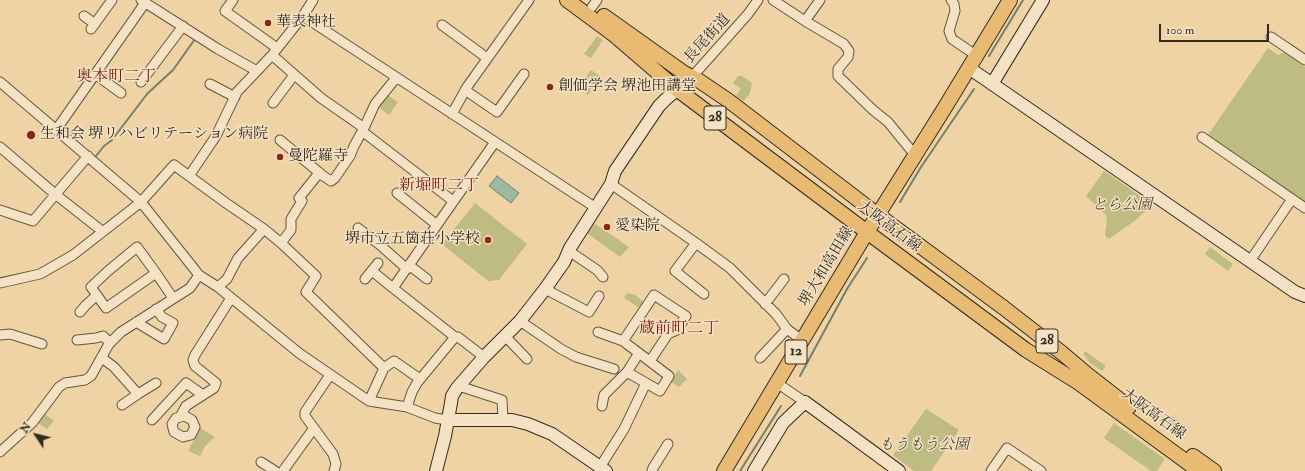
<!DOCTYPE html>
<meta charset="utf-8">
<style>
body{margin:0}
#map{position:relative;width:1305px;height:471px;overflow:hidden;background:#efd3a5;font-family:"IM FELL Double Pica",serif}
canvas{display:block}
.north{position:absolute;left:16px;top:415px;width:40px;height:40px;-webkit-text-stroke:3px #f5e2c4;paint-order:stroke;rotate:305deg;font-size:11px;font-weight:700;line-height:16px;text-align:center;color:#342b22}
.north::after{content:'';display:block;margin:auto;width:14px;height:18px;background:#342b22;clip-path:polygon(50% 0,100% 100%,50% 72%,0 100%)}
.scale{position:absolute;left:1159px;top:24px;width:110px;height:18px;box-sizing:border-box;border:2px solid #342b22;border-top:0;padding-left:5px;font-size:12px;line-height:14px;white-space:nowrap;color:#342b22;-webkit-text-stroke:3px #f5e2c4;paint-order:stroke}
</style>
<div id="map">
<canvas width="1305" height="471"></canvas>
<div class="north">N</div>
<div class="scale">100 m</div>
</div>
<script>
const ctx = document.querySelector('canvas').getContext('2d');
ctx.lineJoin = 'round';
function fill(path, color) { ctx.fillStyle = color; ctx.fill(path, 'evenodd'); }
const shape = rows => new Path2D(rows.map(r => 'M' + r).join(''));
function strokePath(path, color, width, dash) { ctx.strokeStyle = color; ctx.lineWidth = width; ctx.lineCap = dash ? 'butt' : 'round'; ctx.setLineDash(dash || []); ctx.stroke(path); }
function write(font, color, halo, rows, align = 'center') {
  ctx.font = font + ' "IM FELL Double Pica","Noto Serif JP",serif'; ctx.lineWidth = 3; ctx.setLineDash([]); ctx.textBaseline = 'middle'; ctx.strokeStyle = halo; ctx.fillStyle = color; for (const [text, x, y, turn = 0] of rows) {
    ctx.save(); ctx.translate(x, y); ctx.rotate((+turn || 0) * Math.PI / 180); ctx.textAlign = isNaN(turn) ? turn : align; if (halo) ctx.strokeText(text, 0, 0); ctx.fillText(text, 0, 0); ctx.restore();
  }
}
const green = shape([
 [597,36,603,40,591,58,584,54],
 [1268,48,1278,55,1284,52,1305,67,1305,202,1208,135],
 [591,70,601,77,588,95,578,87],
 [738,76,742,76,752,83,750,93,744,101,736,96,741,89,733,83],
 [386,94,398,102,389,115,377,106],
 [1104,171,1152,204,1137,219,1109,239,1105,236,1107,216,1086,196],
 [475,203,527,244,499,280,488,281,442,244],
 [594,223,629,247,620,257,587,233],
 [1210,247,1233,264,1228,271,1205,254],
 [627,293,635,295,645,303,641,309,624,298],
 [1085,351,1106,366,1102,371,1090,363,1083,354],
 [678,370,687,379,679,387,671,382],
 [926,409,959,430,931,471,914,471,893,455],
 [45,414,54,421,47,429,38,423],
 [1172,416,1184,425,1180,431,1167,422],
 [1114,423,1165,459,1157,471,1151,471,1104,438],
 [200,428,215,437,205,446,200,456,188,451]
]);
const water = shape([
 [497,176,519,193,511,203,489,186,497,176]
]);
const stream = shape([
 [989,56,1023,0],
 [115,136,147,94,173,70,195,39],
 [96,156,104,146,112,140],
 [900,202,921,167,974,89],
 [800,376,847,289,867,258],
 [740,471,781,406]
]);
const street = shape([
 [141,0,218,49,257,71,272,55,303,16,596,208],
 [233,0,225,11,277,48],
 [773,0,805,21,844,44,849,51,848,57,838,69,838,76,873,110,888,122,910,149,916,154],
 [951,0,954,4,955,11,949,31,952,39,977,56],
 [592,7,597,0],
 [84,16,95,24],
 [303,16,313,0],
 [805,21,820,0],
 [442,25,487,58],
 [91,29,112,0],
 [1271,37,1305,60],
 [272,55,321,98,364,128],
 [95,74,121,93],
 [692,77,748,14,758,0],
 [0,82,141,202,199,275,218,287,299,353,369,401,407,407,435,418,447,420],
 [141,82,183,26],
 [210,84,235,97],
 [465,90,497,112,524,74],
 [273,103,294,75],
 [452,114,467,87,529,0],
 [56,130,145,3],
 [362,131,453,201],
 [1202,137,1305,208],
 [280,140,321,174],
 [0,147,55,194,102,231],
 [189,176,216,136,237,92,257,71],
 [611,184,696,243,730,268,776,314,787,329,803,341],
 [397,193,437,225],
 [0,210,33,221,88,156],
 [358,228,380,245,407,269],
 [281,243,291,230,291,219,302,201,299,198,319,173,331,181,335,178,350,156,354,146,364,128,375,104,396,78],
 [696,243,675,271,704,294],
 [569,251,597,270,603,277],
 [1250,261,1292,199],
 [409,265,427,279],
 [372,271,393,288],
 [156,273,106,308,91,287,108,271,137,247,156,273,173,298],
 [365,279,378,263],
 [0,283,40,274,73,255,141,202,174,165,226,203,264,229,281,243,316,276,306,292,384,368,369,401],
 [218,287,227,279,238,258,264,229],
 [545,289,589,312,599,296],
 [765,304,784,279],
 [80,312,86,305,97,295],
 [520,321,561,349,576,357,614,369],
 [136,322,164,339,173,323,162,317,156,309],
 [598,332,623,341,669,376,660,391,646,383],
 [0,335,10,334,42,344],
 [505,336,527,359],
 [77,340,96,338,103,336,110,343],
 [623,341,654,295,686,316,677,330,668,334,650,361],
 [484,357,458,337,455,337,393,288,495,142],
 [102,358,114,367,138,394,122,405],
 [760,358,787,329],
 [384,368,394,361,420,379],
 [330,375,305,412,305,416,333,454,336,464,334,471],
 [777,383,805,402],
 [459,386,502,400,503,420],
 [138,394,156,383],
 [602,406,604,395,627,372,639,353],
 [407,407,412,392,417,383,455,337],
 [185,416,192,420,195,427,191,435,183,437,174,432,172,424,176,418,185,416],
 [180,417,186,406,214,388,216,383,195,366,193,360,195,355,231,298],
 [152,420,186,383,203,395],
 [0,452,32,423,59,387,65,383,85,380,91,376,109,344,121,332,190,288,199,275],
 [261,462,275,471],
 [600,467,624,429,646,383,627,372],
 [283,471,314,428],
 [652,471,653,468,668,444],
 [991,471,1007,448,1041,471]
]);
const secondary = shape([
 [969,68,1295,292,1305,296],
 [992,84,1043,0],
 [447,420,512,420,528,424,552,434,606,471],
 [436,471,445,436,451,403,452,396,457,388,484,357,520,321,545,289,564,262,570,248,611,184,615,171,659,106,666,99,692,77],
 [754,471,783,423,805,402,899,471]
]);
const primary = shape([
 [567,0,613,34,678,90,867,232,1026,350,1079,383,1199,471],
 [604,16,684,73,698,80,729,101,878,215,1004,308,1062,353,1088,375,1129,407],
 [1193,456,1214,471],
 [724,471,867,232,944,109,1010,0]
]);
const markers = [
 [268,23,4,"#8f2418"],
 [550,87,4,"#8f2418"],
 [31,135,5,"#8f2418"],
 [280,157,4,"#8f2418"],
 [607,227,4,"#8f2418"],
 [488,240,4,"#8f2418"]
];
const shields = [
 [715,118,22],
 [1047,341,22],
 [796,352,22]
];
const shieldNames = [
 ["28",715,118],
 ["28",1047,341],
 ["12",796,352]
];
const poiNames = [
 ["華表神社",276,23],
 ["創価学会 堺池田講堂",558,87],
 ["生和会 堺リハビリテーション病院",40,135],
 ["曼陀羅寺",288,157],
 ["愛染院",615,227],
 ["堺市立五箇荘小学校",480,240,"right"]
];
const streetNames = [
 ["長尾街道",708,39,-48],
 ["大阪高石線",889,227,37],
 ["堺大和高田線",827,267,-59],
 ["大阪高石線",1153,415,36]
];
const parkNames = [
 ["とら公園",1122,206],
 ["もうもう公園",924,446]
];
const neighbourhoodNames = [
 ["奥本町二丁",116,78],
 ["新堀町二丁",439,187],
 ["蔵前町二丁",679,330]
];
fill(green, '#bebb83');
fill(water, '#9bb9a1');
strokePath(water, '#72806e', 1);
strokePath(stream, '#72806e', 2);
strokePath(street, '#635543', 11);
strokePath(secondary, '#342b22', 14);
strokePath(primary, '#342b22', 16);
strokePath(street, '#f5e2c4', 9);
strokePath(secondary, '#f5e2c4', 12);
strokePath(primary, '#e8ba72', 14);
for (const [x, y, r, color] of markers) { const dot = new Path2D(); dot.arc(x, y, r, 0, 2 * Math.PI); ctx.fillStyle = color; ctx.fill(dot); strokePath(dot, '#f5e2c4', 1.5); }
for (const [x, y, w] of shields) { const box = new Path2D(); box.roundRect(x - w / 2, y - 12, w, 24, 3); ctx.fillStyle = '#f5e2c4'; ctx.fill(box); strokePath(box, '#342b22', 1); }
write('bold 14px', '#342b22', null, shieldNames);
write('15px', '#342b22', '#f5e2c4', poiNames, 'left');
write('15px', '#342b22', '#f5e2c4', streetNames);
write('italic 15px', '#504835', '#f5e2c4', parkNames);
write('16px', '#7a1f14', '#f5e2c4', neighbourhoodNames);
</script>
